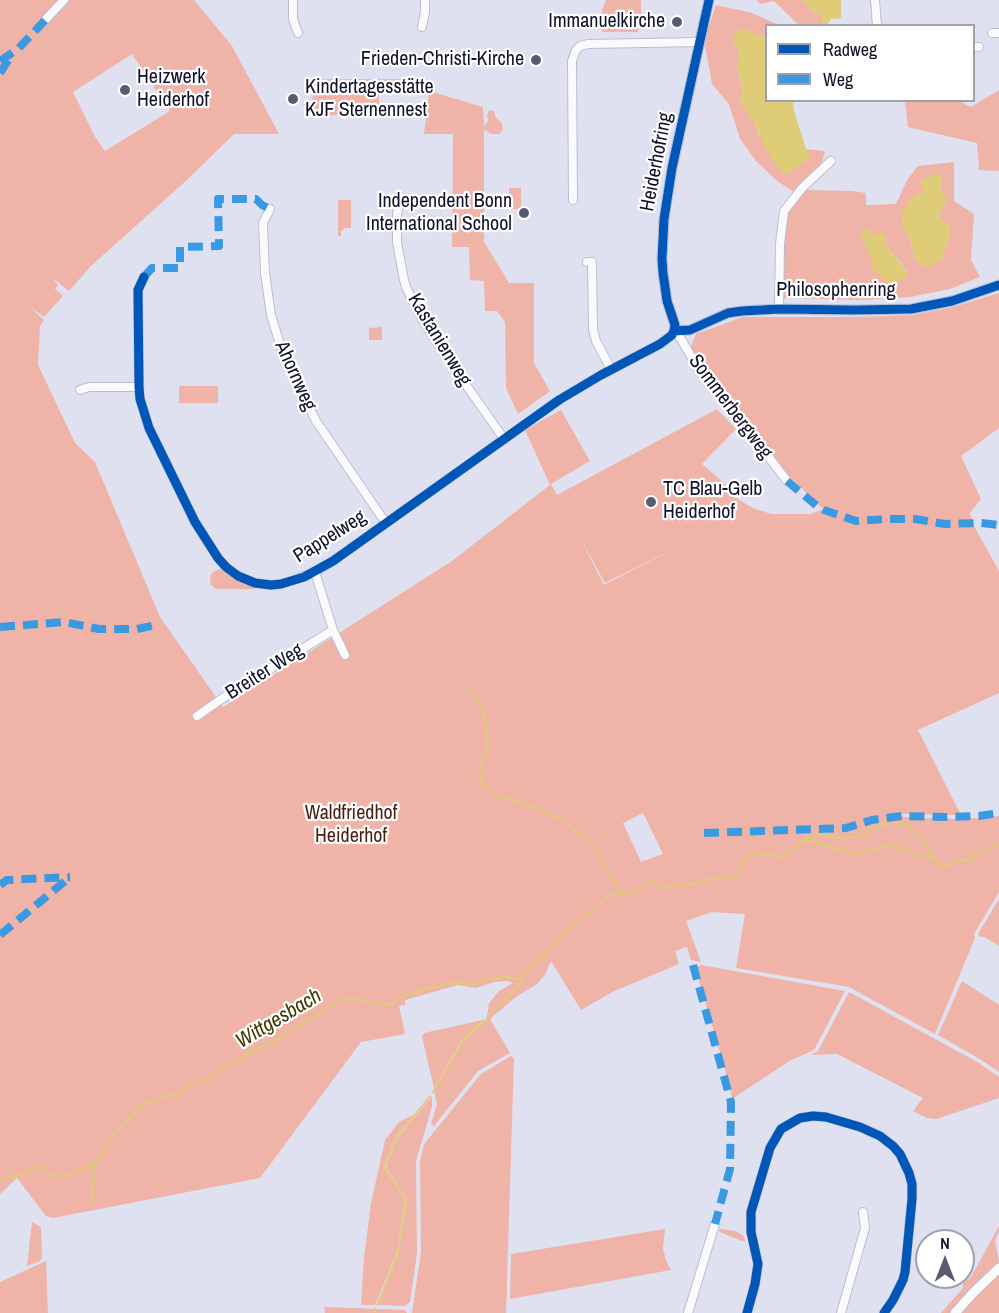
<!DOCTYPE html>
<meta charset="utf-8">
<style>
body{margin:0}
#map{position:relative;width:999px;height:1313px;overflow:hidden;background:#dfe1f0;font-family:"Archivo Narrow",sans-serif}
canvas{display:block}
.legend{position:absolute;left:765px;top:24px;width:210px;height:78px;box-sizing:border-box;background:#fff;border:2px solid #9fa0aa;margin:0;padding:8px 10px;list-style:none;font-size:18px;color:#10122b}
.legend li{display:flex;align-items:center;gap:12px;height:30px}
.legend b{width:30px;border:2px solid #9fa0aa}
.north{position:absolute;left:915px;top:1229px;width:60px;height:60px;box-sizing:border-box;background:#fff;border:2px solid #9fa0aa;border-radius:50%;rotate:0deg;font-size:16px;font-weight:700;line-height:24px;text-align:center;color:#10122b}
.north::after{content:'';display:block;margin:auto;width:21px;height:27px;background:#585a70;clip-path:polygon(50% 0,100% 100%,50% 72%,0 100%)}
</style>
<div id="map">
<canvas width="999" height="1313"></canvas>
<ul class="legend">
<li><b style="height:8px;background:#0057b8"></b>Radweg</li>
<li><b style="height:8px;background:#3a9ae1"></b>Weg</li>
</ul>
<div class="north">N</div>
</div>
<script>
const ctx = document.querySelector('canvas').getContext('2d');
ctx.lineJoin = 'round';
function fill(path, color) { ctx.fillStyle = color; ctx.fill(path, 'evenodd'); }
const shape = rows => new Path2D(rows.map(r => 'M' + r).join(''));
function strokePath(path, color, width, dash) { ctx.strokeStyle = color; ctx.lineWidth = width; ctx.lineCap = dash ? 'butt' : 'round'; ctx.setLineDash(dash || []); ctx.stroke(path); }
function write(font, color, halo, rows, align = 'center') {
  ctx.font = font + ' "Archivo Narrow",sans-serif'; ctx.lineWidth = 4.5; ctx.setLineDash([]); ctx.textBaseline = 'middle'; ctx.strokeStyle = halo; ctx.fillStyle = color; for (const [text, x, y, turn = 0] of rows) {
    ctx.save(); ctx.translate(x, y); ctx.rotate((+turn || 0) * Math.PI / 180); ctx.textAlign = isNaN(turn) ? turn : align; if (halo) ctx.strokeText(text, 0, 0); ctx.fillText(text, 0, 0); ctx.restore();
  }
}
const green = shape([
 [0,0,194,0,232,46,279,134,234,134,188,179,91,266,69,291,52,278,58,285,55,289,63,296,44,317,30,307,44,320,40,326,38,365,75,443,95,462,160,617,223,707,452,561,550,485,525,430,561,410,590,461,551,484,557,495,717,409,736,429,702,464,726,485,726,492,753,508,771,514,811,514,823,509,778,465,748,422,736,408,730,394,721,389,715,389,690,349,696,334,743,317,858,317,912,315,953,307,999,293,999,428,961,456,981,499,970,513,974,526,999,571,999,693,918,730,961,815,902,814,903,817,944,819,979,818,999,816,999,892,974,934,975,938,935,1034,849,987,736,968,745,914,712,912,686,921,701,962,691,960,687,947,675,951,679,964,612,992,581,1010,551,961,545,975,536,985,517,996,490,1019,510,1053,478,1071,434,1126,431,1124,437,1104,434,1091,463,1042,488,1018,487,1016,489,1003,499,991,513,983,507,981,495,982,476,988,458,985,405,1000,405,1005,399,1006,405,1034,361,1042,260,1178,53,1218,46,1216,17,1178,0,1194],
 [132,54,170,111,105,151,95,137,73,92],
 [579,536,605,583,679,546,604,585],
 [643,813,663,854,641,862,623,823],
 [606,0,641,0,641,20,636,20,636,27,638,27,638,32,602,32,602,10],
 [757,0,800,0,806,3,812,12,822,15,822,25,799,25,774,1,760,4],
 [716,5,752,13,779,25,766,26,766,37,751,33,746,29,734,42,738,49,740,58,737,68,743,91,739,100,755,124,759,135,806,149,825,151,822,162,794,192,777,181,756,161,740,139,729,104,712,84,704,40],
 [313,79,415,79,415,91,379,91,379,115,312,115],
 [999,90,999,171,979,170,977,143,908,127,905,101,959,101,971,107],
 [429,91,483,107,484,126,489,120,487,117,489,110,494,111,496,118,502,123,503,129,500,134,492,134,484,130,484,242,509,283,534,283,534,363,550,391,518,414,506,388,505,322,497,311,485,311,484,281,470,280,469,247,452,247,453,134,424,134],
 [954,162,954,201,974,214,971,260,980,277,950,289,910,297,865,300,782,298,784,221,792,205,806,190,852,191,866,193,866,205,896,204,907,180,918,166],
 [942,178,940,192,946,203,939,213,940,219,947,223,950,226,948,241,941,261,916,261,909,238,903,228,918,194,924,193,924,191],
 [885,235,888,248,908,272,873,259,862,238],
 [509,188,521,188,521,209,509,209],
 [338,200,351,200,351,228,344,228,343,231,341,231,341,236,338,236],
 [382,327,382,340,369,340,369,328],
 [179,386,218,386,218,403,179,403],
 [220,569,239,582,254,587,255,589,216,589,211,585,210,577,213,572],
 [999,899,999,946,986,938,979,936,978,934],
 [701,965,845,991,814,1050,791,1060,732,1099,730,1087,695,967],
 [962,981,999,1005,999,1072,980,1059,938,1035],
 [849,992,979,1063,999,1077,999,1098,936,1119,927,1118,913,1111,923,1098,837,1054,810,1055,818,1051],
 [483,1020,462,1040,434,1088,422,1037,424,1033],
 [511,1056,514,1058,506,1313,412,1313,421,1252,420,1161,424,1144,481,1074],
 [432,1096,432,1107,416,1161,417,1253,410,1302,405,1306,378,1305,399,1252,407,1199,387,1169,386,1165,400,1135],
 [415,1114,398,1134,383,1167,405,1199,397,1252,375,1305,361,1305,364,1258,371,1203,385,1140,399,1122],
 [32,1222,41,1227,42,1257,40,1261,27,1266],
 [999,1226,999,1231,995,1241,999,1262,997,1264,951,1313,941,1313,963,1288,963,1283,971,1277],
 [665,1229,663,1249,666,1260,671,1270,510,1299,511,1254],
 [720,1229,735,1231,744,1236,745,1241,742,1241,722,1233,719,1231],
 [46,1261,48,1313,0,1313,0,1282],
 [999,1273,999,1313,959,1313],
 [324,1307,405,1310,407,1313,325,1313]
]);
const water = shape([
 [800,0,841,0,841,18,831,19,827,25,822,25,822,15,812,12,806,3],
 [741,29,746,29,751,33,766,37,766,100,793,101,794,111,806,149,809,153,809,158,787,174,783,173,777,166,766,150,755,124,739,100,743,91,737,68,737,61,739,58,738,49,734,42,734,36],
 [936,173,939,174,942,178,940,192,948,198,946,203,939,213,940,219,948,223,950,226,948,241,941,261,935,262,931,267,923,266,916,261,909,238,903,228,902,213,910,200,918,194,924,193,924,191,921,187,920,181],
 [868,228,870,236,880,232,885,235,888,248,908,273,905,277,898,282,887,282,872,268,872,259,867,249,860,233,863,229]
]);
const stream = shape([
 [465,688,472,692,482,707,485,715,487,753,479,768,482,782,487,788,498,797,515,800,529,807,532,807,563,820,582,836,587,837,622,893],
 [806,840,855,854,892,845,933,859],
 [487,1018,514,990,522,981],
 [433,1092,463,1041,484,1020],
 [0,1180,11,1175,15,1177,33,1168,43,1167,51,1175,64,1177,94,1164,101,1157,107,1142,133,1115,136,1108,159,1098,180,1093,188,1086,206,1080,227,1065,258,1048,270,1044,342,999,353,998,374,1004,380,1002,388,1005,395,1002,402,996,411,995,426,988,437,987,445,983,476,984,485,979,498,979,503,976,522,980,526,971,551,950,557,939,612,894,633,893,645,885,653,882,665,888,670,887,676,884,681,886,689,885,700,882,703,880,714,879,723,876,730,878,735,877,740,874,745,857,752,853,761,855,765,853,765,854,771,854,776,857,782,858,787,852,792,852,798,844,803,842,810,836,813,838,820,834,844,839,846,837,856,837,867,833,868,829,872,827,887,825,890,821,892,821,905,825,910,824,910,829,920,835,938,865,944,863,949,866,956,860,972,860,973,853,982,853,994,845,997,846,999,845],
 [92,1204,94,1165],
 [377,1305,398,1253,406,1199,384,1167,399,1135,430,1096],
 [374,1312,375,1309]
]);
const minor = shape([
 [293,0,293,19,298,33],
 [875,0,877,26],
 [46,19,64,0],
 [422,27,425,12,425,0],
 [992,33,999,33],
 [974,47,979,47],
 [401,197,397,214,397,242,404,280,406,287,422,319,445,355,504,439],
 [573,200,572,61,576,50,580,46,588,44,700,42],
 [270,209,263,223,265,273,271,315,279,341,286,361,316,421,381,516,386,522],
 [587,262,592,262,593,329,596,341,611,369],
 [144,277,138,290,139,387,140,399,149,428,195,522,218,558,226,567,238,576,255,583,271,585,281,584,294,580,315,572,333,561,559,400,601,375,660,344,672,335,674,331,681,339,699,370,712,388,724,399,787,481],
 [779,309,780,244,784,211,803,187,831,161],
 [80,390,89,387,139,387],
 [315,572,333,630,345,655],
 [197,716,223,698,333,630],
 [688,1313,715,1224],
 [747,1313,755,1284,758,1264,751,1232,751,1212,770,1148,781,1129,800,1118,813,1116,826,1117,860,1127,880,1136,893,1146,900,1154,909,1173,912,1184,912,1199,905,1272,903,1280,893,1300,884,1313],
 [841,1313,865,1228,863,1212]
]);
const tertiary = shape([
 [709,0,672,168,664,219,662,259,663,273,667,301,675,325,674,331,690,330,728,313,742,311,779,309,855,310,911,309,952,301,999,285],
 [955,1313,973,1293,999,1268]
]);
const quiet = shape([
 [0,61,18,49,46,19],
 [0,73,11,56],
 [144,277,152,268,180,268,180,247,219,246,218,199,256,199,262,205,270,209],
 [787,481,817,506,824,510,856,521,888,519,915,519,945,524,981,523,999,525],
 [0,627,64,622,99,629,137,629,156,625],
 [704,833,846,828,872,820,902,816,944,817,979,816,999,813],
 [0,885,7,880,70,877],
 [0,935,70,877],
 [693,965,731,1102,730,1169,715,1224]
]);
const cycleway = shape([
 [144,277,138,290,139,387,140,399,149,428,195,522,218,558,226,567,238,576,255,583,271,585,281,584,304,577,333,561,559,400,601,375,660,344,672,335,674,331],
 [674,331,675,325,667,301,663,273,662,259,664,219,672,168,709,0],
 [674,331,690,330,728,313,742,311,779,309,855,310,911,309,952,301,999,285],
 [747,1313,755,1284,758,1264,751,1232,751,1212,770,1148,781,1129,800,1118,813,1116,826,1117,860,1127,880,1136,893,1146,900,1154,909,1173,912,1184,912,1199,905,1272,903,1280,893,1300,884,1313]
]);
const markers = [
 [677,22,6,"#585a70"],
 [536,60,6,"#585a70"],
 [125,90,6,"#585a70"],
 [293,99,6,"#585a70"],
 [524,213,6,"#585a70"],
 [651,502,6,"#585a70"]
];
const poiNames = [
 ["Immanuelkirche",665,22],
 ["Frieden-Christi-Kirche",524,60],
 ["Heizwerk",137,78,"left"],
 ["Heiderhof",137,101,"left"],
 ["Kindertagesstätte",305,88,"left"],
 ["KJF Sternennest",305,111,"left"],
 ["Independent Bonn",512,202],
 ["International School",512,225],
 ["TC Blau-Gelb",663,490,"left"],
 ["Heiderhof",663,513,"left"]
];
const streetNames = [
 ["Heiderhofring",657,162,-79],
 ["Philosophenring",836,291],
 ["Kastanienweg",439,340,59],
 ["Ahornweg",295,376,66],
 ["Sommerbergweg",730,407,53],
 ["Pappelweg",330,537,-32],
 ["Breiter Weg",265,672,-32]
];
const parkNames = [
 ["Waldfriedhof",351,814],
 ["Heiderhof",351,837]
];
const waterNames = [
 ["Wittgesbach",279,1019,-31]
];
fill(green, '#f0b3a7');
fill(water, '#dfcc76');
strokePath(stream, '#dfcc76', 2);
strokePath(minor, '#babdd0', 10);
strokePath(tertiary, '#babdd0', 11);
strokePath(minor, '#fafafd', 8);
strokePath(tertiary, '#fafafd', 9);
strokePath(quiet, '#3a9ae1', 8, [15, 8]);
strokePath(cycleway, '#0057b8', 9);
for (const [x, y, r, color] of markers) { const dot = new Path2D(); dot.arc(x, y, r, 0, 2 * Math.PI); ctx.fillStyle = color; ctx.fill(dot); strokePath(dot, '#fff', 2); }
write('20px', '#10122b', '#fff', poiNames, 'right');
write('20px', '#10122b', '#fff', streetNames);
write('20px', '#4a1e11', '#fff', parkNames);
write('italic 21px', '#433800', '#fff', waterNames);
</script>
